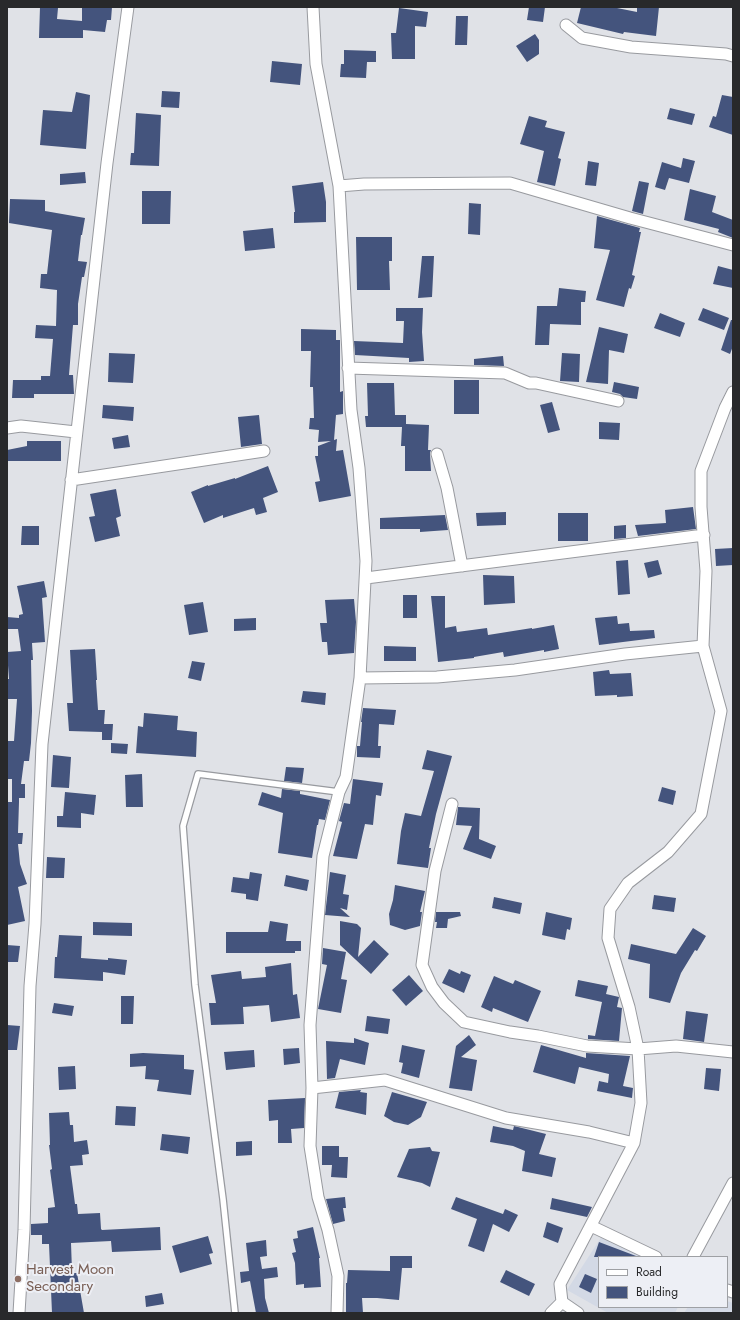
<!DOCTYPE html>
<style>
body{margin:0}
#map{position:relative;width:740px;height:1320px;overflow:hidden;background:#e0e2e7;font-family:Jost,sans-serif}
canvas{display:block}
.frame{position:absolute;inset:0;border:8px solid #28292b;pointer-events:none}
.legend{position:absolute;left:598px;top:1256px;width:130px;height:52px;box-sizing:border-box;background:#edeff5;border:1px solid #9ea0a4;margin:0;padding:5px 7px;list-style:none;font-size:12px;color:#28292b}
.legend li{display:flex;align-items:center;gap:8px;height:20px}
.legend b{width:20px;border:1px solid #9ea0a4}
</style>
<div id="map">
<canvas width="740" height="1320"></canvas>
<div class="frame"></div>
<ul class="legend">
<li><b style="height:5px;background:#fff"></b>Road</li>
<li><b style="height:11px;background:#44547d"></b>Building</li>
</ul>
</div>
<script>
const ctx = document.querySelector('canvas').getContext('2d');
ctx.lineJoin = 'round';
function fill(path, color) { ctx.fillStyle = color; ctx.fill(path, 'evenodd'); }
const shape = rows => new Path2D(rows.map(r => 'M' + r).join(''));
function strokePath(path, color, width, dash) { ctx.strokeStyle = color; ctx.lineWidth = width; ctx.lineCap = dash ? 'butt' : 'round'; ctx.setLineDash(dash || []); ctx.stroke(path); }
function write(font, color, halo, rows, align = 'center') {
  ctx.font = font + ' Jost,sans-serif'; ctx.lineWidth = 4; ctx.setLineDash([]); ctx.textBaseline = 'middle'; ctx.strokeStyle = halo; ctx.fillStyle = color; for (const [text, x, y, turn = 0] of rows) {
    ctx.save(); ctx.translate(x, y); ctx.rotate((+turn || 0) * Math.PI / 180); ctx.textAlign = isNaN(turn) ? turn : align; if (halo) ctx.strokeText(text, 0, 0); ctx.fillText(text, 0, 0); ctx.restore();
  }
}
const built = shape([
 [602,1236,644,1257,599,1257,599,1307,678,1307,675,1313,608,1313,567,1290],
 [727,1301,733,1303,733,1313,684,1313,688,1307,727,1307]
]);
const building = shape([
 [40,7,58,8,57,19,82,21,82,7,112,7,111,20,107,20,105,32,83,30,83,38,39,38],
 [529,7,545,7,543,22,527,20],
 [581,7,612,7,637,12,637,7,659,7,656,36,624,32,623,34,577,23],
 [399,8,428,12,426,27,415,26,415,59,392,59,391,33,396,33],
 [456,16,468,16,467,45,455,45],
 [535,34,539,40,539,54,527,62,516,46],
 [344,50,376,51,376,62,367,62,366,78,340,77,341,64,344,64],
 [272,61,302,64,300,85,270,82],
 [162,91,180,92,179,108,161,107],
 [76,92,90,95,86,149,40,145,43,110,72,112],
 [722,95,733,97,733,135,709,127,713,116,716,117],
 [670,108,695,114,692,125,667,119],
 [136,113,161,115,159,166,130,165,131,153,134,153],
 [529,116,547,121,545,127,565,132,558,158,561,159,555,186,537,182,544,151,520,144],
 [683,158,695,161,689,183,669,178,665,190,655,187,662,162,681,168],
 [588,161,599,163,596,186,585,185],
 [85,172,86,183,60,185,60,174],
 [639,181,649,183,643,214,632,211],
 [323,182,326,202,326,222,294,223,294,212,295,212,292,186],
 [690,189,716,196,712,212,733,220,733,238,718,232,719,229,684,220],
 [142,191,171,191,170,224,142,224],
 [10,199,45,200,45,211,85,218,82,235,81,235,78,261,87,262,84,277,82,277,78,304,78,325,73,325,69,375,73,375,74,394,34,394,34,398,12,398,13,380,41,380,41,376,50,376,53,339,35,338,36,325,56,326,57,290,40,288,41,274,47,274,52,230,9,223],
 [469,203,481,204,480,235,468,234],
 [597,216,640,228,639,232,641,232,632,275,635,276,631,289,629,288,624,307,596,300,610,250,594,248],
 [273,228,275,248,245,251,243,231],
 [356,237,392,237,392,261,389,261,390,290,357,290],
 [422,256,434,256,432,297,418,298],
 [718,266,733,270,733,288,713,284],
 [559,288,586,291,585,302,581,302,581,325,550,324,549,345,535,345,537,306,557,306],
 [396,308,423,308,422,332,424,361,409,362,409,358,355,355,354,341,403,343,404,321,396,321],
 [703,308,729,318,724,330,698,320],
 [660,313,685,323,680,337,654,328],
 [731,320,733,320,733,346,730,354,721,350],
 [599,327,628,334,624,353,609,350,608,384,586,382],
 [301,329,336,330,336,340,340,340,340,392,343,391,343,414,336,415,334,440,337,439,336,451,343,450,351,496,319,502,315,482,320,481,315,456,318,456,318,446,331,441,318,442,319,430,309,429,310,418,314,418,313,387,310,387,311,351,301,351],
 [109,353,135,354,133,383,108,382],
 [562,353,580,354,579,382,560,381],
 [503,356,504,366,474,365,474,359],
 [454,380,479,380,479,414,454,414],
 [614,382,639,387,637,399,623,397,620,394,612,392],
 [367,383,394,383,395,415,406,415,406,424,429,425,428,450,431,450,430,453,431,471,405,471,405,446,401,446,402,427,366,427,365,416,368,416],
 [552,402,560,430,548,433,540,405],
 [103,405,134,407,133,421,102,418],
 [259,415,262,444,241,447,238,417],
 [599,422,620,423,619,440,599,439],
 [128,435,130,447,114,449,112,438],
 [27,441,61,441,61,461,7,461,7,450,27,446],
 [268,466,278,492,263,498,267,512,256,515,254,508,223,518,223,515,204,523,191,492,208,485,208,486,235,478,235,479],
 [116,489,121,516,116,518,120,536,95,542,89,517,95,516,90,494],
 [693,507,696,529,638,536,635,525,666,523,665,510],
 [506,512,506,525,477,526,476,513],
 [558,513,588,513,588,541,558,541],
 [445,515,448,530,420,532,420,529,380,529,380,518],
 [626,525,626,538,614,539,614,526],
 [22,526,39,526,39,545,21,545],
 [733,548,733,565,716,566,715,549],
 [628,560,630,594,618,595,616,561],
 [658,560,662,574,648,578,644,563],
 [483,575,514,576,515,603,484,605],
 [44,581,47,597,42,598,45,642,32,643,33,660,31,660,32,711,31,743,29,761,24,761,21,784,25,784,25,798,19,798,19,802,18,833,23,833,22,844,18,844,20,864,27,884,18,887,25,921,7,925,7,802,12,802,12,779,7,779,7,741,14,741,17,699,7,699,7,679,9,679,7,652,21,651,18,629,7,629,7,617,19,618,19,615,23,614,17,586],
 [403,595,417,595,417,618,403,618],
 [431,596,445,596,445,628,456,626,457,632,487,628,488,635,532,628,532,629,554,625,559,649,544,652,544,650,504,657,503,652,474,657,474,658,438,662],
 [354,599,356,622,354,653,328,655,327,642,322,642,320,623,327,623,325,600],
 [203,602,208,632,189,635,184,605],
 [617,616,618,624,629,623,630,631,654,630,655,638,599,645,595,618],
 [256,618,256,630,234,631,234,619],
 [384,646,416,647,416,661,384,661],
 [95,649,97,680,96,680,98,710,105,710,104,724,113,724,112,740,102,740,102,732,69,731,67,703,73,703,70,650],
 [192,661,205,663,201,681,188,678],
 [609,670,610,674,631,673,633,696,617,697,617,695,595,696,593,672],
 [303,691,326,693,325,705,301,702],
 [363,708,396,710,394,725,379,724,378,746,381,746,380,758,357,757,357,746,360,746,362,722,361,722],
 [144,713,178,716,177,730,197,732,196,757,136,753,138,726,143,727],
 [111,743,128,744,127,754,111,753],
 [427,750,452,756,436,814,429,848,431,848,428,868,397,864,401,831,405,813,421,816,434,771,422,769],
 [53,755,71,757,69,788,51,787],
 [286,767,304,768,302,783,284,781],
 [142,774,143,807,126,807,125,775],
 [353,779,383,783,381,796,376,795,373,825,365,824,357,859,333,856,342,822,339,821,344,803,350,804],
 [662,787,676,791,673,805,658,801],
 [282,789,300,791,300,794,330,800,325,820,319,819,318,825,317,825,312,858,278,853,283,813,258,805,262,792,281,798],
 [65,792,96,795,94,815,81,813,81,828,57,827,57,816,63,816],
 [458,807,480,808,479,839,496,846,491,859,463,849,472,826,456,825],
 [47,857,65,858,64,878,46,878],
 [250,872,262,874,258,901,246,899,246,894,231,892,233,877,249,879],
 [330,872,346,875,343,894,349,895,347,910,340,908,350,917,325,915],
 [286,875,309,880,307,891,284,886],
 [395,885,425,891,420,912,422,912,420,926,405,930,390,925,389,914,393,900],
 [654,895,676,898,674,912,652,909],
 [494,897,522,903,520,914,492,908],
 [436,912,460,912,461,916,448,919,447,928,436,928,437,922,435,922],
 [546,912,572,918,570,930,567,929,565,940,542,935],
 [270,921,288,924,286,941,301,941,301,951,295,951,295,953,226,953,226,932,268,932],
 [340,921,357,924,361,928,358,957,374,940,389,954,371,974,340,945],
 [93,922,132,923,132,936,93,935],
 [693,928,706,936,697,951,695,950,681,973,670,1003,649,998,650,964,628,959,631,944,676,954],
 [59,935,82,936,81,958,108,960,108,958,127,960,125,975,103,972,103,981,54,978,55,957,57,957],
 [7,945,20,946,18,962,7,962],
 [323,948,346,952,341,979,347,980,341,1013,318,1009,327,965,322,964],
 [291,963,293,995,297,994,300,1018,271,1022,269,1005,243,1007,244,1024,211,1025,209,1003,216,1003,211,975,241,971,242,979,266,977,265,967],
 [449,969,460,974,461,971,471,975,464,993,442,983],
 [409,975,423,991,406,1006,392,990],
 [494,976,513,984,515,980,541,991,528,1022,493,1008,492,1012,481,1007],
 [578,980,608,986,606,994,619,997,617,1007,622,1008,619,1041,588,1039,588,1035,595,1036,602,1002,575,996],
 [121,996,134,996,133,1024,121,1024],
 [54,1003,74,1006,72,1016,52,1013],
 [686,1011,708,1014,704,1042,683,1039],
 [367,1016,390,1019,388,1034,365,1031],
 [7,1025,20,1026,17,1050,7,1050],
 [469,1035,476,1045,461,1057,477,1060,472,1091,449,1088,456,1046],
 [354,1038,369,1043,365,1065,340,1059,335,1078,327,1079,326,1041,354,1043],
 [402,1045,425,1050,419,1078,401,1073,403,1063,399,1062],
 [541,1045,586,1058,586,1053,630,1056,623,1086,633,1088,632,1098,597,1091,599,1081,608,1083,609,1074,579,1067,575,1084,533,1072],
 [299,1048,300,1063,284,1065,283,1049],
 [254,1050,255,1067,226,1070,224,1052],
 [143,1053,184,1055,184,1069,194,1070,191,1095,157,1091,159,1080,145,1079,146,1066,130,1067,130,1054],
 [75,1066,76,1089,59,1090,58,1067],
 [706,1068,721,1069,719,1091,704,1089],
 [361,1090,360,1092,367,1093,366,1115,335,1108,339,1092],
 [392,1092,427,1102,421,1117,408,1125,394,1122,384,1116],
 [305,1098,304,1128,291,1129,292,1143,278,1143,278,1120,269,1121,268,1100],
 [116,1106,136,1107,135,1126,115,1125],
 [69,1112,70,1125,73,1125,74,1142,87,1140,89,1154,82,1155,83,1165,70,1166,75,1204,77,1204,78,1214,100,1213,101,1229,102,1230,160,1227,161,1250,112,1252,111,1241,71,1243,72,1271,73,1271,73,1273,77,1273,84,1313,52,1313,49,1244,42,1244,42,1235,31,1235,31,1224,48,1223,48,1208,55,1207,50,1170,52,1169,49,1145,50,1145,49,1113],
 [493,1126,513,1130,514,1126,546,1134,539,1154,556,1158,552,1177,522,1171,525,1151,513,1146,490,1142],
 [162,1134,190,1137,188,1154,160,1150],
 [252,1141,252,1155,236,1156,236,1142],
 [322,1146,339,1146,339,1157,348,1157,347,1178,331,1177,332,1165,322,1165],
 [430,1147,432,1151,440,1152,430,1187,422,1183,397,1177,409,1149],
 [345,1197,346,1208,343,1208,345,1221,333,1224,326,1199],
 [456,1197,503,1214,505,1209,518,1215,509,1232,493,1224,484,1252,468,1246,477,1219,451,1209],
 [552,1198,592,1207,587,1217,550,1209],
 [547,1222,563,1228,558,1243,543,1237],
 [313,1227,320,1258,319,1258,321,1287,304,1288,304,1284,296,1285,295,1263,292,1253,296,1252,293,1239,298,1238,297,1231],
 [208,1236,213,1253,209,1254,212,1264,180,1273,172,1246],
 [266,1240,267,1256,260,1257,262,1269,277,1267,278,1277,264,1279,265,1298,269,1313,256,1313,250,1281,241,1283,240,1272,249,1271,246,1243],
 [599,1242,636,1256,636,1257,594,1257],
 [390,1256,412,1256,412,1268,402,1268,399,1300,377,1298,362,1298,363,1313,346,1313,346,1283,347,1283,348,1270,390,1271],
 [506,1270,535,1284,529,1296,500,1282],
 [585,1274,597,1279,591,1293,579,1287],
 [162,1293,164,1304,146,1307,145,1296]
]);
const lane = shape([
 [235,1313,223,1199,195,985,183,826,198,774,339,792]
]);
const street = shape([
 [313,7,316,64,339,186,351,410,359,468,366,561,360,678,346,777,339,792,323,856,310,1025,312,1088,310,1146,318,1197,328,1230,338,1276,337,1313],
 [566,25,582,38,631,47,726,54,733,56],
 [339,186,364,184,510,183,630,218,733,245],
 [348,368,505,373,529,383,536,383,618,401],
 [7,428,21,426,76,432],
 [437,454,447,488,462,566],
 [71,480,264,451],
 [366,578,704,535],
 [360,678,437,677,515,670,625,654,703,646],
 [452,804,435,871,422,965,432,987,444,1003,464,1022,510,1032,538,1036,587,1046,638,1049,676,1046,733,1052],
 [312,1088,385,1080,506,1118,589,1132,634,1143],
 [591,1226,656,1257],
 [693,1257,733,1183],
 [727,1290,733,1292],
 [19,1313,24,1230,30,986,35,924,42,744,107,163,128,7],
 [551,1313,562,1302],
 [578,1313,562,1302,560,1284,634,1143,641,1103,638,1049,629,1007,608,938,610,909,628,883,668,852,701,814,721,711,703,646,706,571,701,507,701,471,725,408,733,392]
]);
const markers = [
 [18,1279,4,"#8d6e63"]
];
const educationNames = [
 ["Harvest Moon",26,1270],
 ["Secondary",26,1287]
];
fill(built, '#d3d9e5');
fill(building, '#44547d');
strokePath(lane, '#989a9f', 8);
strokePath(street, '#989a9f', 13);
strokePath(lane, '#fff', 5.5);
strokePath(street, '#fff', 11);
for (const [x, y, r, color] of markers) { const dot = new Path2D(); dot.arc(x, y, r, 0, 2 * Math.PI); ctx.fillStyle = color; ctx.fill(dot); strokePath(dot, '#edeff5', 1.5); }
write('15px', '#785e54', '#edeff5', educationNames, 'left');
</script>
